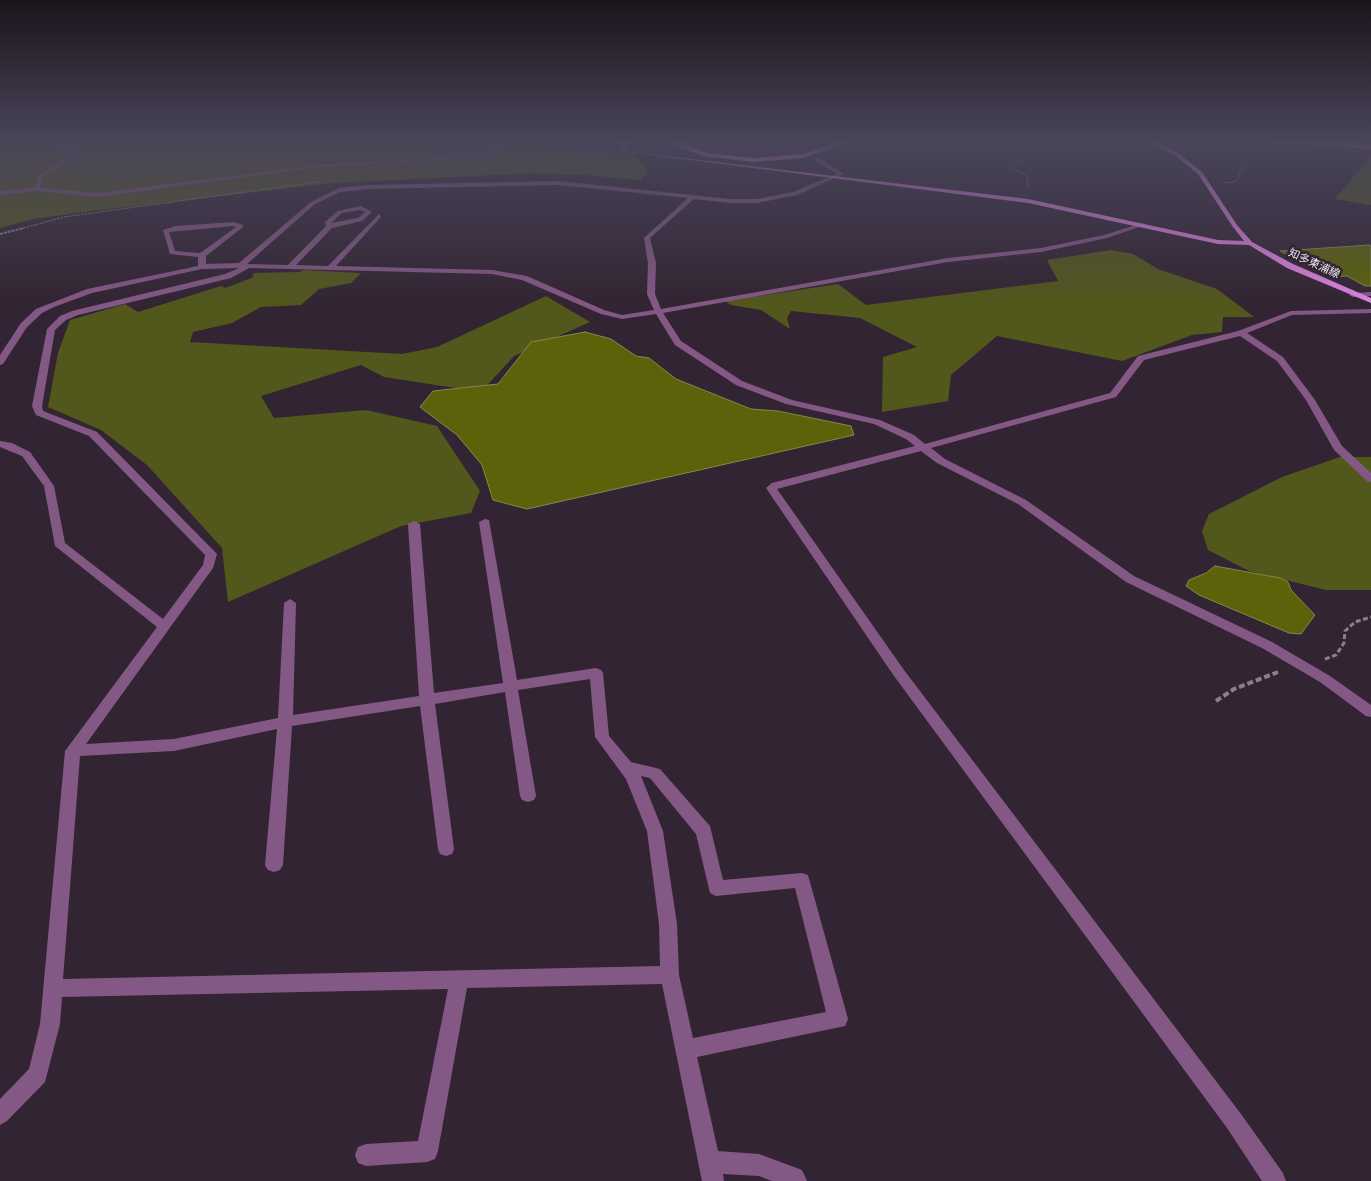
<!DOCTYPE html>
<meta charset="utf-8">
<style>
body{margin:0}
canvas{display:block;background:#322432}
</style>
<canvas width="1371" height="1181"></canvas>
<script>
const ctx = document.querySelector('canvas').getContext('2d');
ctx.lineJoin = 'round';
function fill(path, color) { ctx.fillStyle = color; ctx.fill(path, 'evenodd'); }
const shape = rows => new Path2D(rows.map(r => 'M' + r).join(''));
function strokePath(path, color, width, dash) { ctx.strokeStyle = color; ctx.lineWidth = width; ctx.lineCap = dash ? 'butt' : 'round'; ctx.setLineDash(dash || []); ctx.stroke(path); }
function write(font, color, halo, rows, align = 'center') {
  ctx.font = font + ' Signika,"Noto Sans JP",sans-serif'; ctx.lineWidth = 5; ctx.setLineDash([]); ctx.textBaseline = 'middle'; ctx.strokeStyle = halo; ctx.fillStyle = color; for (const [text, x, y, turn = 0] of rows) {
    ctx.save(); ctx.translate(x, y); ctx.rotate((+turn || 0) * Math.PI / 180); ctx.textAlign = isNaN(turn) ? turn : align; if (halo) ctx.strokeText(text, 0, 0); ctx.fillText(text, 0, 0); ctx.restore();
  }
}
const green = shape([
 [0,142,523,142,633,155,648,171,641,180,585,175,531,173,333,183,84,212,33,219,0,228],
 [869,142,982,142,853,150,847,148],
 [1371,156,1371,205,1335,199],
 [1111,250,1133,254,1158,269,1217,289,1254,317,1223,317,1222,332,1192,335,1122,361,997,336,951,375,948,401,882,412,883,357,917,347,860,318,791,311,787,318,790,329,761,310,731,305,725,301,838,284,866,305,1058,281,1047,260],
 [304,270,361,273,351,283,319,289,301,305,261,307,232,323,193,332,190,342,402,354,437,347,546,296,590,322,514,356,481,392,384,377,361,365,261,396,274,418,366,410,437,426,480,491,471,513,401,526,228,602,222,548,147,465,101,430,48,407,58,353,70,320,125,304,138,312,221,286,225,288,252,278,254,273,299,272],
 [1340,457,1371,457,1371,590,1326,590,1249,571,1208,550,1202,531,1209,514,1282,477]
]);
const water = shape([
 [1369,245,1371,246,1371,286,1365,286,1347,276,1331,277,1280,251,1369,245],
 [585,332,611,339,636,356,649,358,676,379,751,409,778,411,851,426,854,435,527,509,493,500,482,465,457,435,420,407,433,391,498,384,531,342,585,332],
 [1215,566,1280,578,1288,582,1291,590,1315,615,1301,634,1289,633,1199,595,1186,586,1189,580,1206,573,1215,566]
]);
const pathFar3 = shape([
 [528,143,538,147,522,157,538,161],
 [927,145,992,144,1075,152,1082,151,1091,142],
 [992,154,1007,158,1011,169,1027,175,1028,188],
 [512,162,522,157],
 [525,163,537,161],
 [1012,166,1022,160,1032,158],
 [1225,183,1236,181,1244,165,1251,159,1267,155],
 [20,229,64,217,324,181]
]);
const pathFar2 = shape([
 [0,234,24,228]
]);
const pathFar1 = shape([
 [1325,659,1336,655,1344,643,1345,631,1355,622,1371,617]
]);
const path = shape([
 [1216,701,1234,689,1278,672]
]);
const service = shape([
 [48,142,54,142,77,149,78,156,48,173,42,178,40,188,98,193,318,165,472,156,512,142,518,142,473,158,318,167,98,197,37,191,0,195,0,191,35,188,38,176,73,155,73,151,48,142]
]);
const minor = shape([
 [622,142,628,142,627,152,622,151,622,142],
 [817,157,844,174,797,195,757,203,730,203,694,199,650,238,656,263,655,294,661,309,948,258,1041,248,1104,235,1142,223,1145,225,1107,238,1041,252,948,262,663,313,681,341,742,381,792,400,880,420,914,435,925,444,1110,393,1138,356,1238,331,1291,311,1371,309,1371,313,1292,315,1247,333,1283,357,1315,400,1342,446,1371,473,1371,482,1367,481,1334,450,1306,400,1277,361,1240,336,1144,360,1116,397,931,448,945,459,1026,500,1134,576,1272,642,1330,676,1371,705,1371,717,1366,716,1320,682,1262,648,1126,582,1018,504,937,463,921,451,777,489,904,670,1241,1114,1283,1173,1286,1181,1262,1181,1227,1128,894,676,766,488,772,483,915,446,906,439,874,424,786,404,736,385,675,345,656,314,622,319,601,314,522,280,492,274,249,268,231,278,78,315,66,320,55,330,42,406,43,411,97,432,217,554,213,568,86,744,174,739,278,718,284,603,290,599,296,603,293,715,419,696,408,524,414,521,420,524,434,693,503,683,479,522,485,519,489,520,517,680,596,668,601,670,603,673,609,736,631,762,660,769,710,826,723,880,802,873,808,875,848,1019,845,1026,697,1057,718,1151,759,1154,802,1170,807,1181,772,1181,759,1176,723,1174,724,1181,702,1181,662,984,467,988,438,1151,435,1159,427,1162,366,1166,358,1163,355,1155,358,1147,366,1144,418,1141,448,989,62,997,60,1024,45,1082,7,1121,0,1125,0,1099,29,1069,40,1024,65,751,157,627,55,546,44,486,22,456,0,447,0,441,12,443,30,452,54,486,65,543,163,619,203,565,205,555,89,436,36,415,32,406,47,329,60,316,72,311,225,274,239,268,202,269,92,293,54,307,42,313,27,327,3,364,0,365,0,355,21,323,36,309,87,289,198,266,198,257,170,254,163,230,175,226,233,222,243,225,243,227,206,256,206,264,239,263,311,202,339,188,369,185,558,181,730,199,757,199,793,192,837,174,815,160,817,157],
 [558,185,688,198,644,238,648,263,647,294,654,310,622,315,604,310,527,276,492,270,336,266,381,217,379,214,328,266,296,265,332,228,362,221,372,212,361,206,338,211,325,222,326,226,288,265,247,264,315,204,340,192,369,189,558,185],
 [360,210,365,212,358,218,331,223,342,213,360,210],
 [233,226,236,227,200,253,175,251,169,232,233,226],
 [590,679,595,737,626,779,647,831,659,924,660,966,63,979,80,756,174,751,277,729,265,865,268,870,274,872,280,870,283,865,292,726,420,706,438,849,440,854,446,856,452,854,454,849,435,704,505,692,520,796,522,800,528,802,534,800,536,796,518,690,590,679],
 [641,776,650,778,696,834,710,893,716,896,795,888,826,1012,693,1038,679,975,677,924,663,831,641,776],
 [1371,292,1371,296,1353,297,1349,295,1353,293,1371,292]
]);
const primary = shape([
 [549,142,1028,199,1218,240,1244,241,1233,227,1198,174,1177,157,1151,142,1157,142,1181,155,1202,172,1237,225,1252,242,1293,264,1371,298,1371,303,1287,268,1249,245,1218,244,1028,203,549,142]
]);
const motorway = shape([
 [673,142,680,142,707,153,753,158,802,154,841,142,849,142,803,158,753,162,704,156,681,148,673,142],
 [1267,142,1342,142,1371,145,1371,149,1267,142]
]);
const farStreetnames = [
 ["知多東浦線",1314,264,25]
];
fill(green, '#52571b');
fill(water, '#5b620a');
strokePath(water, '#86884d', 1);
strokePath(pathFar3, '#8c808c', 1, [2.5, 1]);
strokePath(pathFar2, '#8c808c', 2, [3, 1]);
strokePath(pathFar1, '#8c808c', 3, [5, 2.5]);
strokePath(path, '#8c808c', 4, [6, 3]);
fill(service, '#845884');
fill(minor, '#845884');
fill(primary, '#de84df');
fill(motorway, '#f7a0f7');
const sky = ctx.createLinearGradient(0, 0, 0, 307);
sky.addColorStop(0, '#1c141c');
sky.addColorStop(0.46, '#49455a');
sky.addColorStop(1, '#49455a00');
ctx.fillStyle = sky;
ctx.fillRect(0, 0, 1371, 307);
write('11px', '#eae0e9', '#322432', farStreetnames);
</script>
